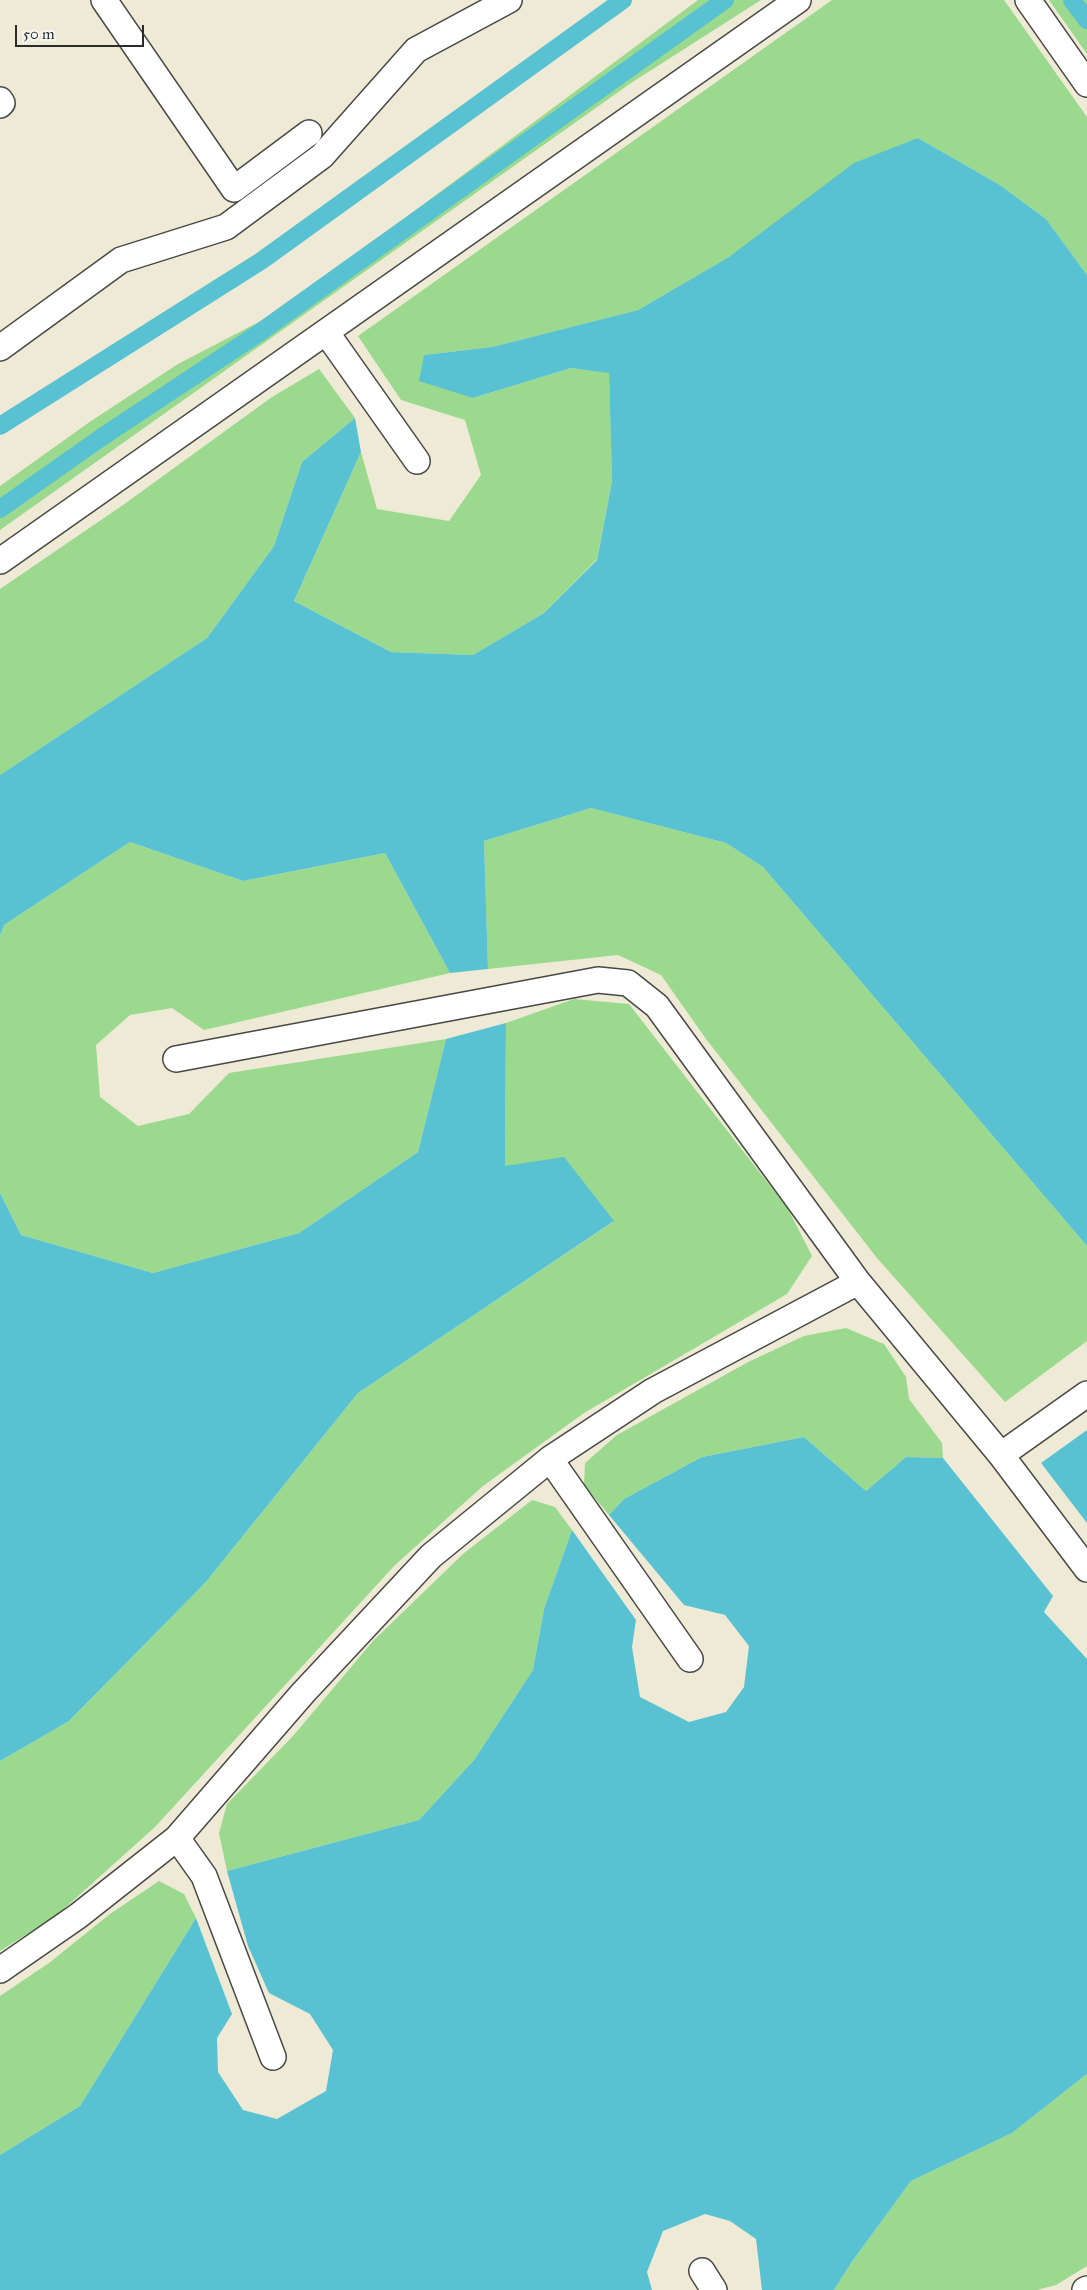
<!DOCTYPE html>
<style>
body{margin:0}
#map{position:relative;width:1087px;height:2290px;overflow:hidden;background:#eeead6;font-family:"IM FELL Great Primer",serif}
canvas{display:block}
.scale{position:absolute;left:15px;top:25px;width:129px;height:22px;box-sizing:border-box;border:2px solid #2b2b2b;border-top:0;padding-left:6px;font-size:15px;line-height:18px;white-space:nowrap;color:#2b2b2b;-webkit-text-stroke:4px #f6f6f2;paint-order:stroke}
</style>
<div id="map">
<canvas width="1087" height="2290"></canvas>
<div class="scale">50 m</div>
</div>
<script>
const ctx = document.querySelector('canvas').getContext('2d');
ctx.lineJoin = 'round';
function fill(path, color) { ctx.fillStyle = color; ctx.fill(path, 'evenodd'); }
const shape = rows => new Path2D(rows.map(r => 'M' + r).join(''));
function strokePath(path, color, width, dash) { ctx.strokeStyle = color; ctx.lineWidth = width; ctx.lineCap = dash ? 'butt' : 'round'; ctx.setLineDash(dash || []); ctx.stroke(path); }
const green = shape([
 [698,0,761,0,631,83,0,530,0,486,91,421,178,364,280,311],
 [832,0,1004,0,1087,117,1087,275,1046,219,1000,185,918,138,729,257,638,310,492,347,424,355,473,398,571,368,609,372,612,481,597,559,544,613,473,655,391,652,294,601,361,452,377,509,449,521,481,475,465,420,401,400,358,336],
 [1049,0,1087,0,1087,54],
 [319,369,355,418,302,462,274,546,207,638,0,775,0,589,123,505,272,397],
 [591,808,726,843,763,867,1087,1246,1087,1341,1005,1402,877,1258,706,1039,661,975,618,955,488,969,484,841],
 [130,842,243,881,385,853,450,973,204,1030,172,1008,130,1015,96,1045,100,1097,138,1126,189,1114,229,1073,446,1039,418,1152,299,1233,153,1273,21,1235,0,1193,0,936,4,925],
 [574,999,629,1004,788,1209,812,1256,787,1294,584,1413,483,1486,395,1565,155,1827,57,1915,0,1951,0,1761,69,1721,205,1583,358,1393,613,1222,505,1166,506,1023],
 [846,1328,884,1344,906,1377,909,1399,942,1443,943,1458,906,1457,866,1491,804,1437,702,1457,624,1499,609,1515,584,1485,585,1463,617,1435,750,1361,804,1336],
 [532,1500,555,1507,572,1530,544,1609,533,1670,474,1760,419,1820,227,1871,219,1833,227,1804,293,1736,373,1641,463,1554],
 [159,1881,184,1894,196,1918,80,2106,0,2155,0,1996,49,1963,110,1914],
 [1087,2074,1087,2266,1056,2285,1037,2290,834,2290,851,2263,911,2181,1012,2133]
]);
const water = shape([
 [918,138,1000,185,1046,219,1087,275,1087,1246,763,867,726,843,591,808,484,841,488,969,450,973,385,853,243,881,130,842,4,925,0,936,0,775,207,638,274,546,302,462,355,418,361,452,294,601,391,652,473,655,544,613,597,560,612,481,609,373,571,368,473,398,419,381,424,355,492,347,638,310,729,257,854,163],
 [506,1023,505,1166,564,1157,614,1221,358,1393,205,1583,69,1721,0,1761,0,1193,21,1235,153,1273,299,1233,418,1152,446,1039],
 [1087,1430,1087,1523,1041,1463],
 [804,1437,866,1491,906,1457,943,1458,1053,1596,1044,1612,1087,1659,1087,2074,1012,2133,911,2181,851,2263,834,2290,762,2290,756,2239,730,2221,705,2214,663,2231,647,2272,652,2290,0,2290,0,2155,80,2106,196,1918,232,2014,217,2038,218,2072,243,2110,277,2119,326,2091,333,2050,310,2014,269,1993,248,1946,227,1871,419,1820,474,1760,533,1670,544,1609,572,1530,636,1620,632,1647,640,1697,689,1722,726,1712,744,1687,749,1646,725,1615,684,1605,609,1515,624,1499,702,1457]
]);
const canal = shape([
 [1072,0,1087,20],
 [0,426,261,261,623,0],
 [0,509,102,437,259,333,725,0]
]);
const minor = shape([
 [104,0,234,189,309,133],
 [1028,0,1087,84],
 [0,100,2,103,0,105],
 [326,332,417,461],
 [0,348,121,260,226,227,322,156,416,50,509,0],
 [0,561,798,0],
 [176,1059,598,980,628,983,657,1006,858,1282,1001,1455,1087,1569],
 [1001,1455,1087,1394],
 [550,1459,690,1659],
 [177,1838,204,1876,273,2057],
 [0,1970,78,1916,177,1838,303,1693,431,1556,550,1459,653,1391,858,1282],
 [702,2271,714,2290],
 [1085,2290,1087,2289]
]);
fill(green, '#9ad98e');
fill(water, '#58c2d3');
strokePath(canal, '#58c2d3', 18);
strokePath(minor, '#484845', 28);
strokePath(minor, '#fff', 25);
</script>
